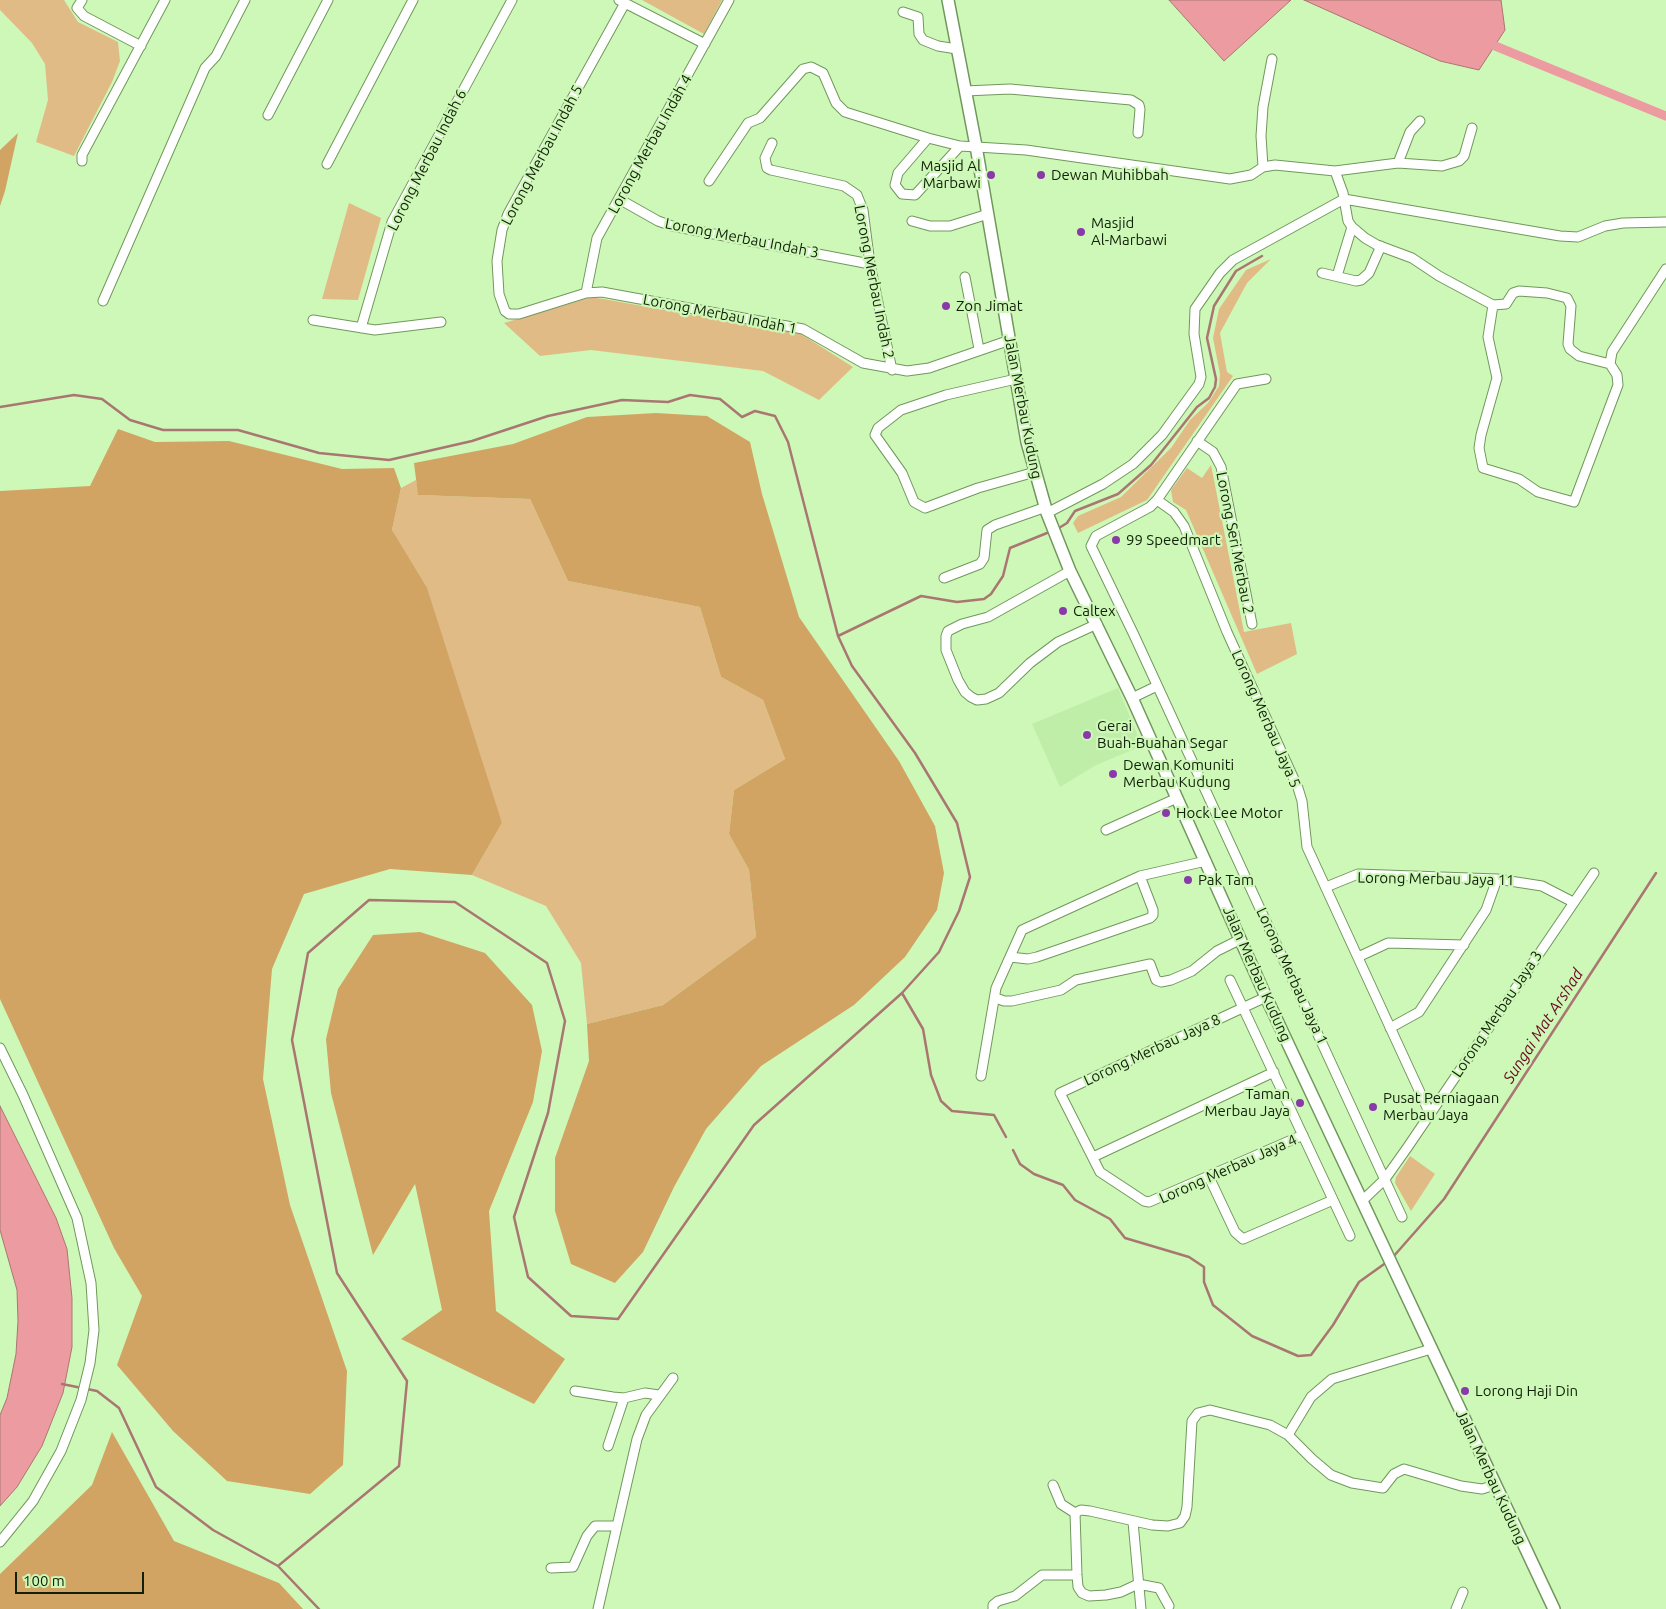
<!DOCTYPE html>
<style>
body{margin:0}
#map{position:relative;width:1666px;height:1609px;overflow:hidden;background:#cef8b8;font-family:Ubuntu,sans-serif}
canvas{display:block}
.scale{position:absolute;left:15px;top:1572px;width:129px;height:22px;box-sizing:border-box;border:2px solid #112008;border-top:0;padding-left:6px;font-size:15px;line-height:18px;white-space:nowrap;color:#112008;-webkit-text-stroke:4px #cef8b8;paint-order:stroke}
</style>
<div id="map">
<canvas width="1666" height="1609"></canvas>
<div class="scale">100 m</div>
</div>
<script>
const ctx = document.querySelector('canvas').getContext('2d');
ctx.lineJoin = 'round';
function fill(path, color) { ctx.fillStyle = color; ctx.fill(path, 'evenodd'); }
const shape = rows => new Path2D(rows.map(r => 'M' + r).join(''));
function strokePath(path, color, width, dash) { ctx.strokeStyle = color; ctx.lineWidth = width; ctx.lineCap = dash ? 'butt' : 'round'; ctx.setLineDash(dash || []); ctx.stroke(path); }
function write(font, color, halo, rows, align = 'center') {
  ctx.font = font + ' Ubuntu,sans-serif'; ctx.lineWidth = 4.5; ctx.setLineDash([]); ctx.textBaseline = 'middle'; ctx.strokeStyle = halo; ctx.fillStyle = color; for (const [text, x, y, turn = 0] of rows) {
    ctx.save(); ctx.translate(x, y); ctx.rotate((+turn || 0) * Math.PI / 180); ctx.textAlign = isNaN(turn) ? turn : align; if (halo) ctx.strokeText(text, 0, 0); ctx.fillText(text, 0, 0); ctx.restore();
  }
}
const built = shape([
 [1118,688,1142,746,1096,765,1060,787,1032,724]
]);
const green = shape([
 [0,0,64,0,78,22,118,42,120,61,112,82,74,156,36,142,48,100,45,64,32,43,0,10],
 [642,0,722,0,704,34],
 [349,203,381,218,358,300,322,299],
 [1271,259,1247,283,1220,333,1227,372,1233,376,1147,500,1078,533,1073,523,1078,516,1121,497,1171,448,1190,420,1208,403,1219,386,1220,374,1213,338,1219,309,1246,270],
 [592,297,801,334,853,367,819,400,763,371,591,350,540,356,504,323],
 [1211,465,1244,632,1291,623,1297,654,1257,674,1186,510,1173,502,1171,490,1187,468,1202,478],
 [416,480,419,495,530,499,568,581,700,607,721,677,763,700,785,759,734,790,729,834,749,870,756,937,663,1005,587,1024,581,963,546,906,472,875,502,823,392,530,401,488],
 [1410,1156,1435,1174,1411,1211,1395,1183,1396,1177]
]);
const forest = shape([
 [18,133,5,191,0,206,0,150],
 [656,413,707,416,750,442,762,494,799,617,899,761,935,826,944,873,937,910,905,957,854,1005,761,1066,706,1129,674,1187,643,1252,615,1283,571,1264,555,1211,555,1158,589,1061,587,1024,663,1005,756,937,749,870,729,834,734,790,785,759,763,700,721,677,700,607,568,581,530,499,418,495,414,463,513,444,587,417],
 [118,429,155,442,229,441,342,469,394,468,401,488,392,530,427,588,502,823,472,875,390,869,304,894,272,969,263,1079,290,1205,347,1371,343,1465,310,1494,227,1481,173,1431,117,1365,142,1296,114,1248,0,999,0,491,90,486],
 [420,932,485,953,532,1005,542,1051,533,1102,489,1211,496,1311,565,1359,534,1404,401,1339,442,1310,415,1184,373,1255,331,1093,326,1039,338,989,373,935],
 [112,1432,174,1541,279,1583,303,1609,0,1609,0,1574,92,1485]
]);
const water = shape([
 [1169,0,1291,0,1224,61,1169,0],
 [1304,0,1501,0,1505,30,1479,70,1440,61,1304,0],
 [0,1106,56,1218,67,1249,72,1298,72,1347,63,1393,42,1446,17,1487,0,1506,0,1415,7,1398,16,1354,18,1321,17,1290,0,1230,0,1106]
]);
const stream = shape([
 [0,407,74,395,102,399,130,420,163,430,238,430,319,453,389,460,472,441,548,416,622,400,668,402,690,395,720,399,742,417,755,411,775,416,788,442,838,636,852,666,915,753,957,823,970,877,959,911,939,952,902,993,754,1125,618,1319,571,1316,528,1277,514,1217,548,1113,565,1021,547,963,455,902,369,900,308,953,292,1040,337,1273,407,1381,399,1466,278,1566,319,1609],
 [1059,528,1067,523,1075,511,1118,494,1151,465,1197,407,1209,398,1215,387,1216,379,1207,338,1214,306,1236,271,1262,256],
 [838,636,921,596,957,602,984,599,991,594,1003,576,1010,548,1047,533],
 [902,993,923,1029,931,1075,941,1101,952,1111,994,1115,1006,1137],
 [1013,1150,1020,1164,1034,1174,1063,1185,1075,1200,1110,1219,1125,1238,1189,1257,1204,1267,1204,1282,1213,1305,1252,1336,1298,1356,1311,1355,1333,1325,1359,1282,1387,1262],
 [1393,1257,1444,1199,1656,873],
 [62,1384,82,1388],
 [87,1389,97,1391,119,1408,156,1487,213,1530,278,1566]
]);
const canal = shape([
 [1483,41,1666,116]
]);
const minor = shape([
 [82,0,77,8,84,16,141,46],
 [619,0,705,44],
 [625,3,508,214,502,230,497,261,499,294,505,311,509,314,519,314,586,293,602,292,803,329,863,363,907,371,929,368,1010,340],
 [903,12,918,17,919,34,923,40,938,46,957,49],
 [965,91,1010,89,1131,100,1139,105,1140,109,1138,133],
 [268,115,328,0],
 [928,138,898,173,895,185,902,194,915,195,960,146],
 [772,143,765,158,767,168,771,170,844,186,857,195,863,210,870,264,892,370],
 [82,161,82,155,165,0],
 [1398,163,1410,132,1420,121],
 [327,164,413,0],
 [1263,167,1261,136,1263,107,1272,59],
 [1335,171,1343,193,1348,221,1352,227,1365,238,1377,245,1412,258,1439,276,1493,305,1506,304,1513,293,1519,291,1547,293,1567,298,1571,306,1568,344,1570,349,1579,356,1610,364],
 [709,181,748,123,760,118,803,69,811,67,823,73,836,103,845,112,928,138,960,146,1026,150,1230,179,1251,175,1263,167,1275,165,1335,171,1398,163,1442,166,1459,161,1464,156,1472,128],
 [619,199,658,221,672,226,870,264],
 [912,221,930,226,950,226,988,214],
 [1322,273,1356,281,1361,280,1369,273,1381,246],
 [1337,276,1352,227],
 [965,277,979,349],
 [586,293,597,238,729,0],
 [103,301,205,68,216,56,245,0],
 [1493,305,1488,337,1497,378,1481,435,1479,448,1483,468,1519,479,1538,492,1574,502,1618,385,1617,375,1610,364,1612,352,1666,269],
 [313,320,375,330,441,322],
 [361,328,392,222,512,0],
 [1016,379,946,395,901,410,878,428,875,435,902,473,914,502,925,508,978,488,1035,472],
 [1266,379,1237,384,1157,500,1150,507,1096,536,1091,546,1134,635,1402,1217],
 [1197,441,1213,452,1221,467,1252,624],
 [1157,500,1174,512,1184,526,1227,632,1298,788,1302,801,1307,847,1430,1114],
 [1047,513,1103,484,1133,464,1162,435,1199,384,1201,377,1194,334,1195,309,1220,273,1233,260,1344,199,1560,236,1578,237,1605,226,1623,223,1666,222],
 [1070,571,988,617,962,624,948,631,946,636,946,650,958,680,965,692,971,697,977,700,986,699,999,693,1030,663,1058,642,1097,624],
 [944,578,980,564,984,558,987,530,995,525,1046,507],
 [1132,698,1157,686],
 [1106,830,1177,798],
 [1326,887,1358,874,1497,879,1542,886,1573,902],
 [1010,957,1028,959,1037,957,1150,918,1153,915,1153,910,1140,876],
 [1358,957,1388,943,1464,945],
 [1230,980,1350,1236],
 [1266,997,1060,1093,1100,1172,1144,1201,1149,1202,1303,1135],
 [996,998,1004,1001,1012,1001,1061,990,1076,980,1150,964,1156,980,1161,982,1171,980,1192,971,1217,951,1241,939],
 [1390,1028,1419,1012,1486,910,1497,879],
 [0,1048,23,1095,77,1218,91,1283,94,1330,90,1363,81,1400,61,1451,33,1501,0,1542],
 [981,1076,996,988,1022,930,1140,876,1206,861],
 [1093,1157,1274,1072],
 [1209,1177,1235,1232,1243,1239,1333,1200],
 [1362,1201,1385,1179,1407,1148,1594,873],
 [575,1391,613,1397,624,1398,645,1393,659,1395],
 [1288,1435,1311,1397,1332,1379,1431,1349],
 [608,1446,624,1398],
 [1053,1485,1061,1504,1075,1513],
 [1075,1513,1081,1510,1090,1511,1152,1525,1168,1526,1180,1523,1185,1516,1187,1507,1192,1421,1198,1413,1210,1410,1270,1425,1288,1435,1312,1459,1331,1475,1352,1483,1383,1488,1394,1474,1404,1469,1461,1486,1482,1489,1495,1485],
 [1075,1513,1077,1575,1078,1587,1082,1593,1089,1596,1106,1595,1121,1592,1138,1584,1159,1588,1169,1606],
 [1133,1522,1141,1609],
 [551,1568,573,1567,587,1536,595,1526,616,1526],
 [598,1609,637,1439,646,1415,673,1378],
 [993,1609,993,1605,998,1601,1015,1596,1042,1575,1077,1575],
 [1456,1609,1463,1592]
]);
const major = shape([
 [948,0,976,146,1027,442,1047,513,1070,571,1132,698,1266,997,1554,1609]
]);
const markers = [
 [991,175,5,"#8a39a9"],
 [1041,175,5,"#8a39a9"],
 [1081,232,5,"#8a39a9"],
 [946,306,5,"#8a39a9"],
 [1116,540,5,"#8a39a9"],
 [1063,611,5,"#8a39a9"],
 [1087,735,5,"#8a39a9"],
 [1113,774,5,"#8a39a9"],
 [1166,813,5,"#8a39a9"],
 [1188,880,5,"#8a39a9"],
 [1300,1103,5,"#8a39a9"],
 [1373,1107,5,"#8a39a9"],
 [1465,1391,5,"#8a39a9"]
];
const streetNames = [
 ["Lorong Merbau Indah 4",650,144,-61],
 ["Lorong Merbau Indah 5",542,155,-62],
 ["Lorong Merbau Indah 6",427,160,-63],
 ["Lorong Merbau Indah 3",742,238,11],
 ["Lorong Merbau Indah 2",874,282,79],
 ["Lorong Merbau Indah 1",720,314,11],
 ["Jalan Merbau Kudung",1023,407,79],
 ["Lorong Seri Merbau 2",1235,543,79],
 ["Lorong Merbau Jaya 5",1266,719,66],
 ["Lorong Merbau Jaya 11",1436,879,1],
 ["Jalan Merbau Kudung",1257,974,66],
 ["Lorong Merbau Jaya 1",1292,976,65],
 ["Lorong Merbau Jaya 3",1497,1014,-56],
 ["Lorong Merbau Jaya 8",1152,1050,-25],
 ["Lorong Merbau Jaya 4",1228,1169,-24],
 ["Jalan Merbau Kudung",1491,1477,65]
];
const poiNames = [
 ["Masjid Al",981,166,"right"],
 ["Marbawi",981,183,"right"],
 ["Dewan Muhibbah",1051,175],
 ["Masjid",1091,223],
 ["Al-Marbawi",1091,240],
 ["Zon Jimat",956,306],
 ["99 Speedmart",1126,540],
 ["Caltex",1073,611],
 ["Gerai",1097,726],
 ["Buah-Buahan Segar",1097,743],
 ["Dewan Komuniti",1123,765],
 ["Merbau Kudung",1123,782],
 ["Hock Lee Motor",1176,813],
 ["Pak Tam",1198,880],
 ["Taman",1290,1094,"right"],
 ["Merbau Jaya",1290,1111,"right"],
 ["Pusat Perniagaan",1383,1098],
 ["Merbau Jaya",1383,1115],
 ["Lorong Haji Din",1475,1391]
];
const waterNames = [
 ["Sungai Mat Arshad",1543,1026,-57]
];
fill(built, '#bfeea8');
fill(green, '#e1bb86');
fill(forest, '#d1a464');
fill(water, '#ec9ba0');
strokePath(water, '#aa7672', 1);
strokePath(stream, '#aa7672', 2.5);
strokePath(canal, '#ec9ba0', 9);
strokePath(minor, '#71985c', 11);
strokePath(major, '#71985c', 14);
strokePath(minor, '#fff', 9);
strokePath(major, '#fff', 11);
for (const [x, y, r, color] of markers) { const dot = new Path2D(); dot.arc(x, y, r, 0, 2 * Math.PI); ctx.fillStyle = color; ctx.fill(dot); strokePath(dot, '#cef8b8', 2); }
write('15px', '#112008', '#cef8b8', streetNames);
write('15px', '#112008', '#cef8b8', poiNames, 'left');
write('italic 16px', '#690720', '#cef8b8', waterNames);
</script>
